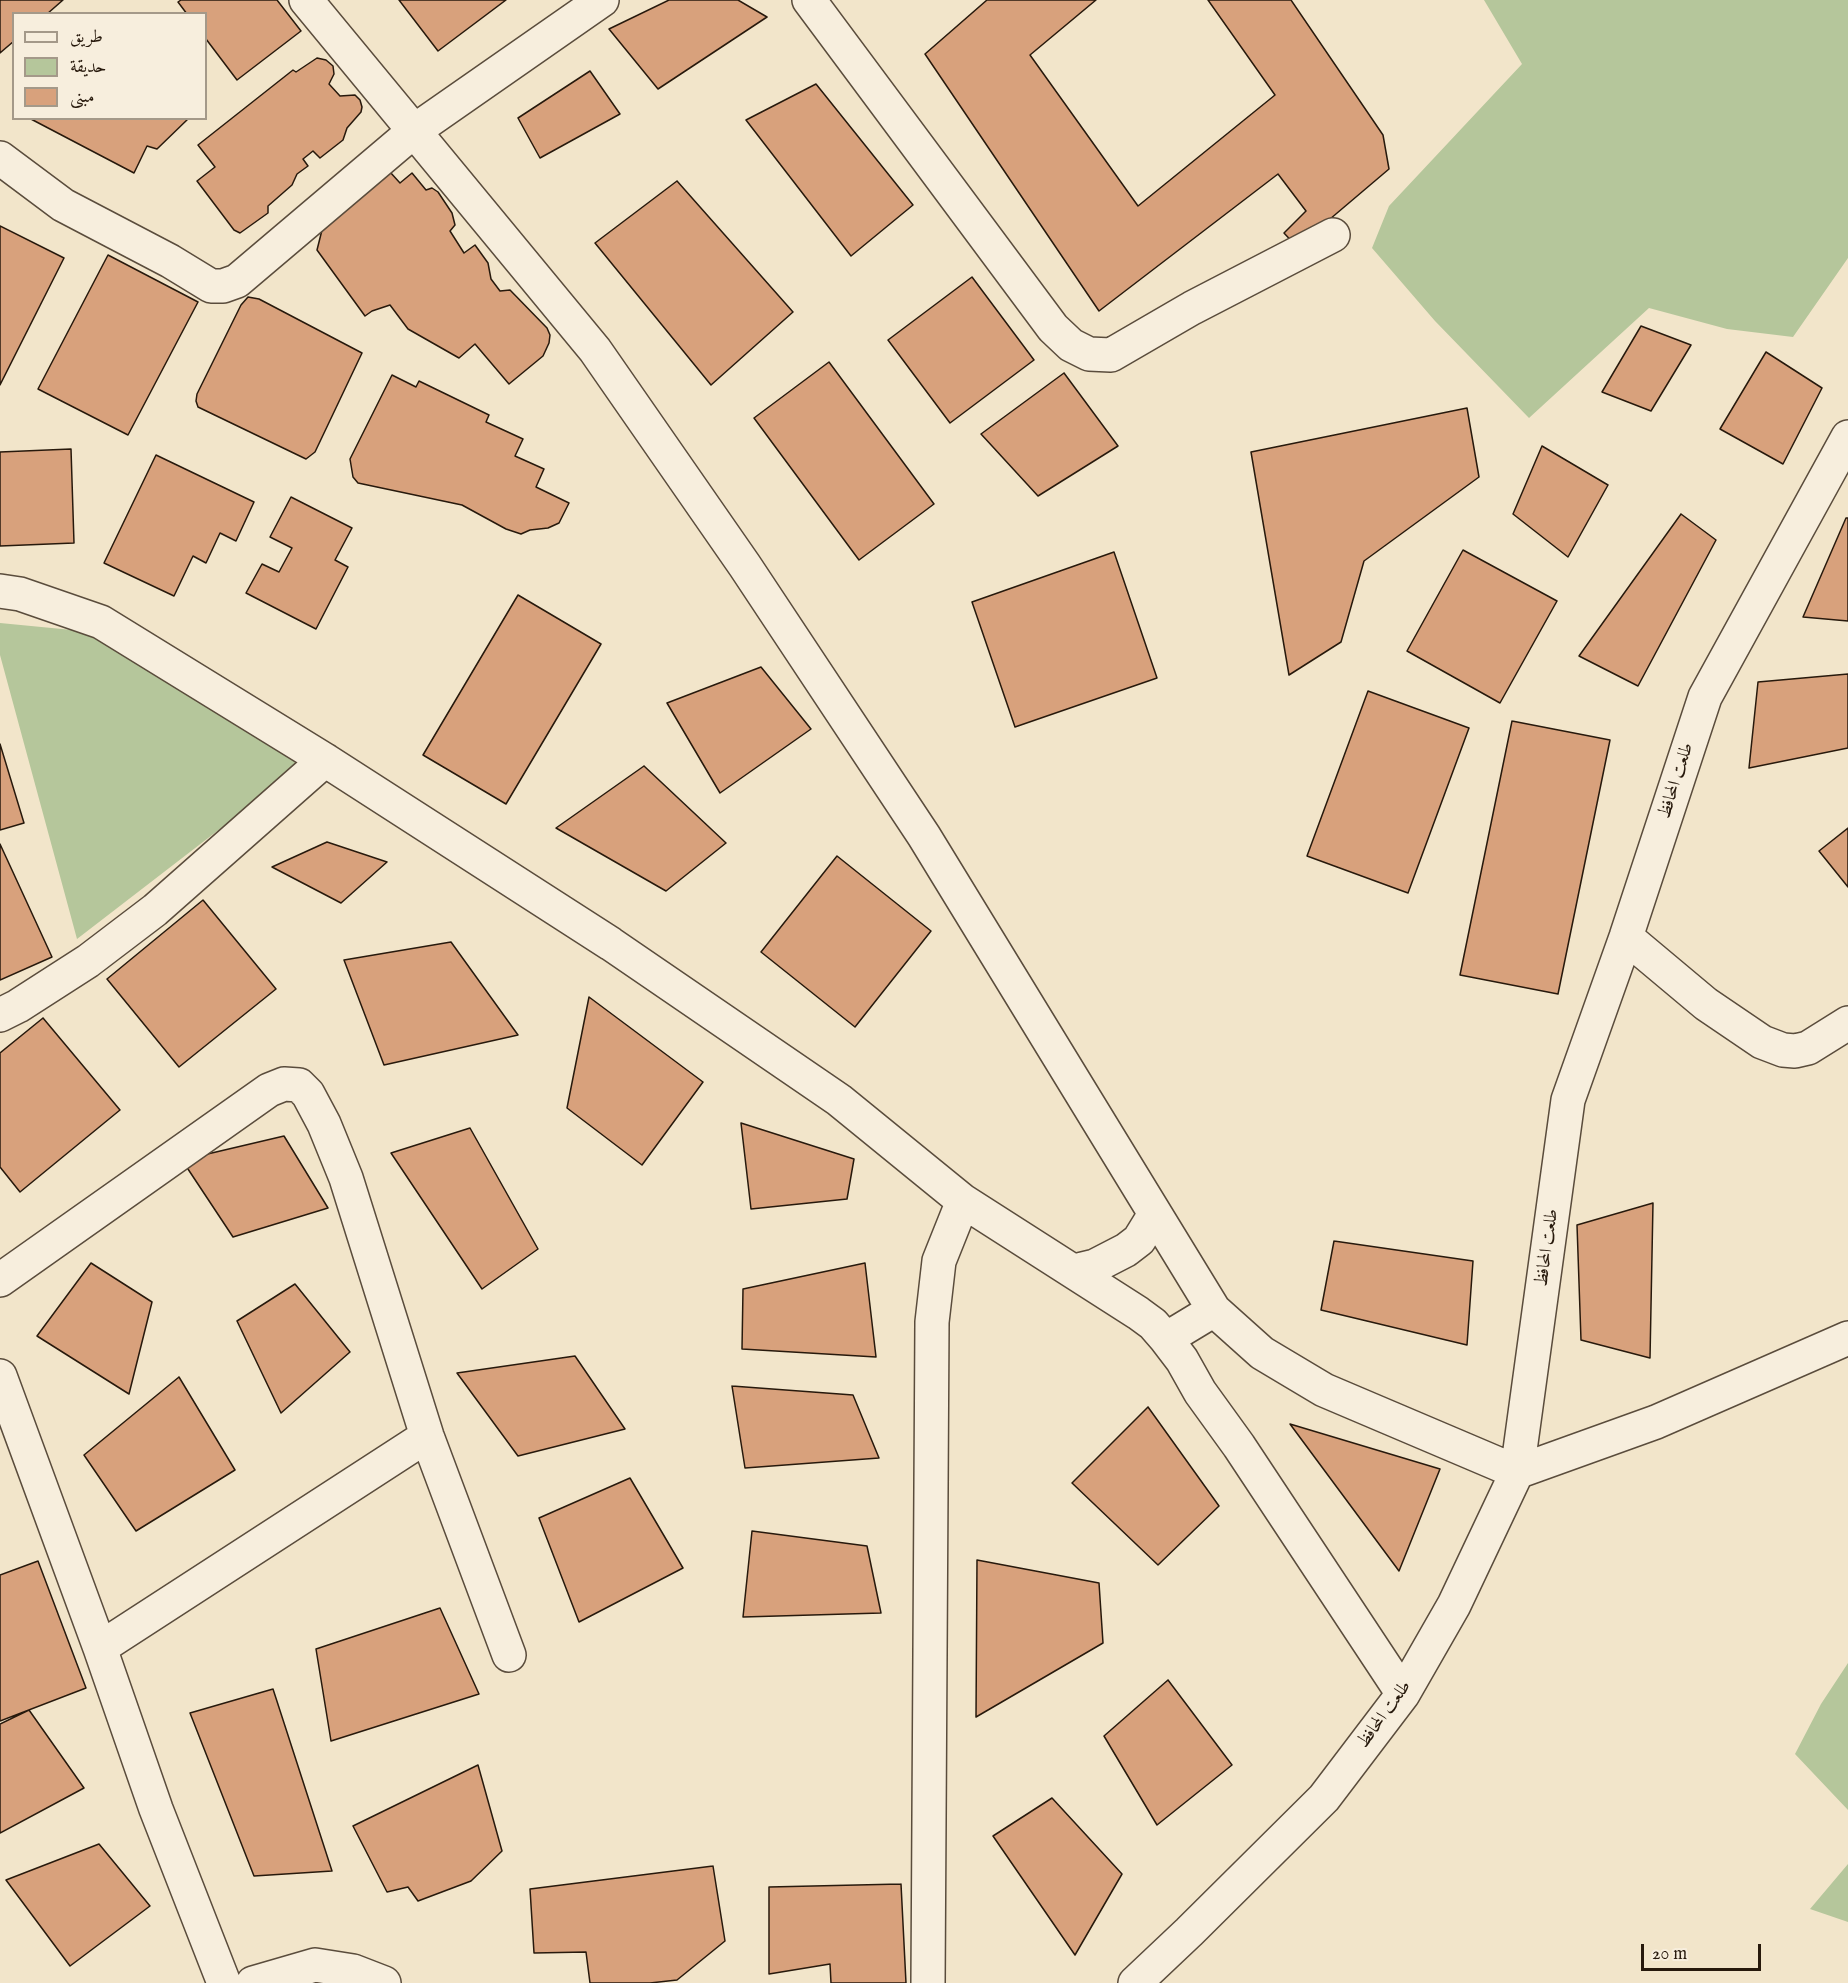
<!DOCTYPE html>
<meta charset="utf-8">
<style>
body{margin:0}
#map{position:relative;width:1848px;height:1983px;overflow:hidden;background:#f2e5ca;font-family:"IM FELL English",Amiri,serif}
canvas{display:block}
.legend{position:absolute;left:12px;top:12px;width:195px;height:108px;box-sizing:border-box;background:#f7eedd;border:2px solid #a49989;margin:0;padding:8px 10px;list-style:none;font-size:18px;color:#27190c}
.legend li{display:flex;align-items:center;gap:12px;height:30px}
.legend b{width:30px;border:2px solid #a49989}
.scale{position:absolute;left:1641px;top:1944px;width:120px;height:27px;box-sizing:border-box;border:3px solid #27190c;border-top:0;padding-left:8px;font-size:18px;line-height:21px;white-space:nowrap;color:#27190c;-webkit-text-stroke:4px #f7eedd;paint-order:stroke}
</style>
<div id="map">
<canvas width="1848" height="1983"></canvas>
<ul class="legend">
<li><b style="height:8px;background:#f7eedd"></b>طريق</li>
<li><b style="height:16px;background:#b5c69b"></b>حديقة</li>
<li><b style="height:16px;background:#d8a17c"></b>مبنى</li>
</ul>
<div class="scale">20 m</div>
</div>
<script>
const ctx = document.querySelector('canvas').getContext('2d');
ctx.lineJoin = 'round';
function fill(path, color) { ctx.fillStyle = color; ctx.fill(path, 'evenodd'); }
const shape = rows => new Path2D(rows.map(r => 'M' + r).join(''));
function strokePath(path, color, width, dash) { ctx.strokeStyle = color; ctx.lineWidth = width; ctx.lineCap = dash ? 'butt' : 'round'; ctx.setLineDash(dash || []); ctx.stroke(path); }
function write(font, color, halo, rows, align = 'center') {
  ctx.font = font + ' "IM FELL English",Amiri,serif'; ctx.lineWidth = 5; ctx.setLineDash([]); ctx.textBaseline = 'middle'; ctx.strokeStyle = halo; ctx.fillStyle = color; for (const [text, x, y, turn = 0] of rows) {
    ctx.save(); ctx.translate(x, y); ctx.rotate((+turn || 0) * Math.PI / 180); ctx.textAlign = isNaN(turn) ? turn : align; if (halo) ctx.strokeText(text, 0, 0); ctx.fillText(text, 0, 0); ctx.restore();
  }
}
const green = shape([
 [1484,0,1848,0,1848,258,1793,337,1727,329,1649,308,1529,418,1435,321,1372,248,1389,206,1522,64],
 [0,623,93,632,312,758,77,939,0,655],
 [1848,1663,1848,1810,1795,1754,1821,1704],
 [1848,1864,1848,1922,1810,1909]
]);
const building = shape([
 [0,0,63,0,47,14,14,14,14,41,0,53,0,0],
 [181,0,277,0,301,31,237,80,206,39,206,14,187,14,178,2,181,0],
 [399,0,506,0,438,51,399,0],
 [669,0,738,0,767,17,658,89,609,29,669,0],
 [987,0,1096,0,1030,55,1138,206,1275,95,1208,0,1291,0,1383,135,1389,169,1297,247,1284,233,1306,211,1278,174,1099,311,925,54,987,0],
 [317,58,326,60,333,66,334,74,329,84,340,96,355,95,360,100,362,107,361,112,347,128,343,140,320,158,313,151,303,159,308,166,297,174,292,185,268,206,268,213,240,233,234,230,197,181,215,167,198,145,293,70,296,72,317,58],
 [590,71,620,114,540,158,518,118,590,71],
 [816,84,913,205,851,256,746,120,816,84],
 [29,118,189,118,157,149,147,146,134,173,29,118],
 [390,172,400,183,412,173,426,190,432,188,438,192,452,213,455,225,450,231,464,253,475,245,488,263,491,279,500,291,510,290,547,328,550,335,549,343,543,356,509,384,475,344,459,358,408,329,390,305,372,311,365,316,317,250,322,230,390,172],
 [677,181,793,312,711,385,595,243,677,181],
 [0,226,64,258,0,385,0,226],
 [108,255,198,302,128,435,38,389,108,255],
 [972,277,1034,360,950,423,888,340,972,277],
 [248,297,259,299,362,353,315,452,306,459,198,407,196,401,197,394,241,305,248,297],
 [1641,326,1691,345,1651,411,1602,392,1641,326],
 [1766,352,1822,388,1783,464,1720,429,1766,352],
 [829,362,934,504,859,560,754,418,829,362],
 [1064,373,1118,446,1038,496,981,434,1064,373],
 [392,375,416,387,419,381,489,415,486,422,523,439,515,456,544,469,536,487,569,503,559,523,548,528,530,530,521,534,506,529,462,505,358,483,353,477,350,459,392,375],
 [1467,408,1479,477,1364,561,1341,642,1289,675,1251,452,1467,408],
 [1542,446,1608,485,1568,557,1513,514,1542,446],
 [71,449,74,543,0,546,0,452,71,449],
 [156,455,254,502,236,541,220,533,206,563,193,556,174,596,104,563,156,455],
 [291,497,352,528,335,560,348,567,316,629,246,593,262,564,279,572,292,548,270,537,291,497],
 [1681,514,1716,540,1638,686,1579,656,1681,514],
 [1846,518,1848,518,1848,621,1803,617,1846,518],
 [1463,550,1557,601,1500,703,1407,651,1463,550],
 [1114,552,1157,678,1015,727,972,602,1114,552],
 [518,595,601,644,506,804,423,755,518,595],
 [761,667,811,729,720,793,667,703,761,667],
 [1848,674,1848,748,1749,768,1758,682,1848,674],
 [1368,691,1469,728,1408,893,1307,856,1368,691],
 [1512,721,1610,740,1558,994,1460,975,1512,721],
 [0,744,24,823,0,830,0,744],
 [644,766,726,843,666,891,556,828,644,766],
 [1848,828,1848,887,1819,851,1848,828],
 [327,842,387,862,341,903,272,867,327,842],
 [0,844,52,957,0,980,0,844],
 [837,856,931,931,855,1027,761,952,837,856],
 [203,900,276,989,179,1067,107,979,203,900],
 [451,942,518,1035,384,1065,344,960,451,942],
 [589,997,703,1082,642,1165,567,1108,589,997],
 [43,1018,120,1110,20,1192,0,1167,0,1053,43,1018],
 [741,1123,854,1159,847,1199,751,1209,741,1123],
 [470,1128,538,1249,482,1289,391,1153,470,1128],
 [284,1136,328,1208,233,1237,182,1160,284,1136],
 [1653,1203,1650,1358,1581,1340,1577,1225,1653,1203],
 [1334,1241,1473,1261,1467,1345,1321,1310,1334,1241],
 [91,1263,152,1302,129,1394,37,1336,91,1263],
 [865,1263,876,1357,742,1349,743,1289,865,1263],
 [295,1284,350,1352,281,1413,237,1321,295,1284],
 [575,1356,625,1429,518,1456,457,1373,575,1356],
 [179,1377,235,1470,136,1531,84,1455,179,1377],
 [732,1386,853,1395,879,1458,745,1468,732,1386],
 [1148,1407,1219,1506,1158,1565,1072,1483,1148,1407],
 [1290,1424,1440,1469,1399,1571,1290,1424],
 [630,1478,683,1568,579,1622,539,1518,630,1478],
 [752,1531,867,1546,881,1613,743,1617,752,1531],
 [977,1560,1099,1583,1103,1643,976,1717,977,1560],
 [38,1561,86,1688,0,1721,0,1575,38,1561],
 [440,1608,479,1694,331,1741,316,1649,440,1608],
 [1168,1680,1232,1765,1157,1825,1104,1736,1168,1680],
 [273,1689,332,1871,254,1876,190,1713,273,1689],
 [29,1710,84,1788,0,1833,0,1724,29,1710],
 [478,1765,502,1851,471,1881,418,1901,408,1887,387,1892,353,1826,478,1765],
 [1052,1798,1122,1874,1075,1955,993,1836,1052,1798],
 [99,1844,150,1906,70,1966,6,1880,99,1844],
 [713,1866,725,1941,677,1980,650,1983,590,1983,586,1952,534,1953,530,1889,713,1866],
 [901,1884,906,1983,831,1983,830,1964,769,1974,769,1887,901,1884]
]);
const minor = shape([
 [306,0,595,350,745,566,924,836,1214,1310,1262,1353,1324,1390,1517,1472,1656,1422,1848,1338],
 [809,0,1053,328,1071,345,1089,354,1111,355,1192,308,1333,235],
 [0,158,63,205,170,261,211,286,223,286,237,281,414,131,602,0],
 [0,591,20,594,101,622,325,760,611,944,839,1100,963,1201,1138,1313,1153,1324,1166,1339,1214,1310],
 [1626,937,1706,1004,1762,1042,1783,1050,1795,1051,1808,1048,1848,1023],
 [0,1015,18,1006,88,961,155,910,325,760],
 [1074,1271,1095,1266,1126,1250,1139,1240,1155,1214],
 [0,1280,269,1090,284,1084,299,1085,308,1094,324,1124,346,1178,427,1436,509,1655],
 [1166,1339,1182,1360,1200,1392,1239,1446,1403,1694],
 [0,1376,100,1648,156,1809,224,1983],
 [100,1648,427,1436],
 [253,1983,315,1965,353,1971,384,1983],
 [928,1983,932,1322,939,1261,963,1201],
 [1135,1983,1189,1932,1324,1798,1403,1694,1454,1605,1517,1472,1568,1100,1626,937,1705,697,1848,437]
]);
const streetNames = [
 ["طلعت المحافظ",1677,781,-72],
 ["طلعت المحافظ",1548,1248,-82],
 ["طلعت المحافظ",1385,1715,-54]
];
fill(green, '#b5c69b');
fill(building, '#d8a17c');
strokePath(building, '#27190c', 1.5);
strokePath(minor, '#5a4c3c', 36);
strokePath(minor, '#f7eedd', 33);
write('18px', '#27190c', '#f7eedd', streetNames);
</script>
